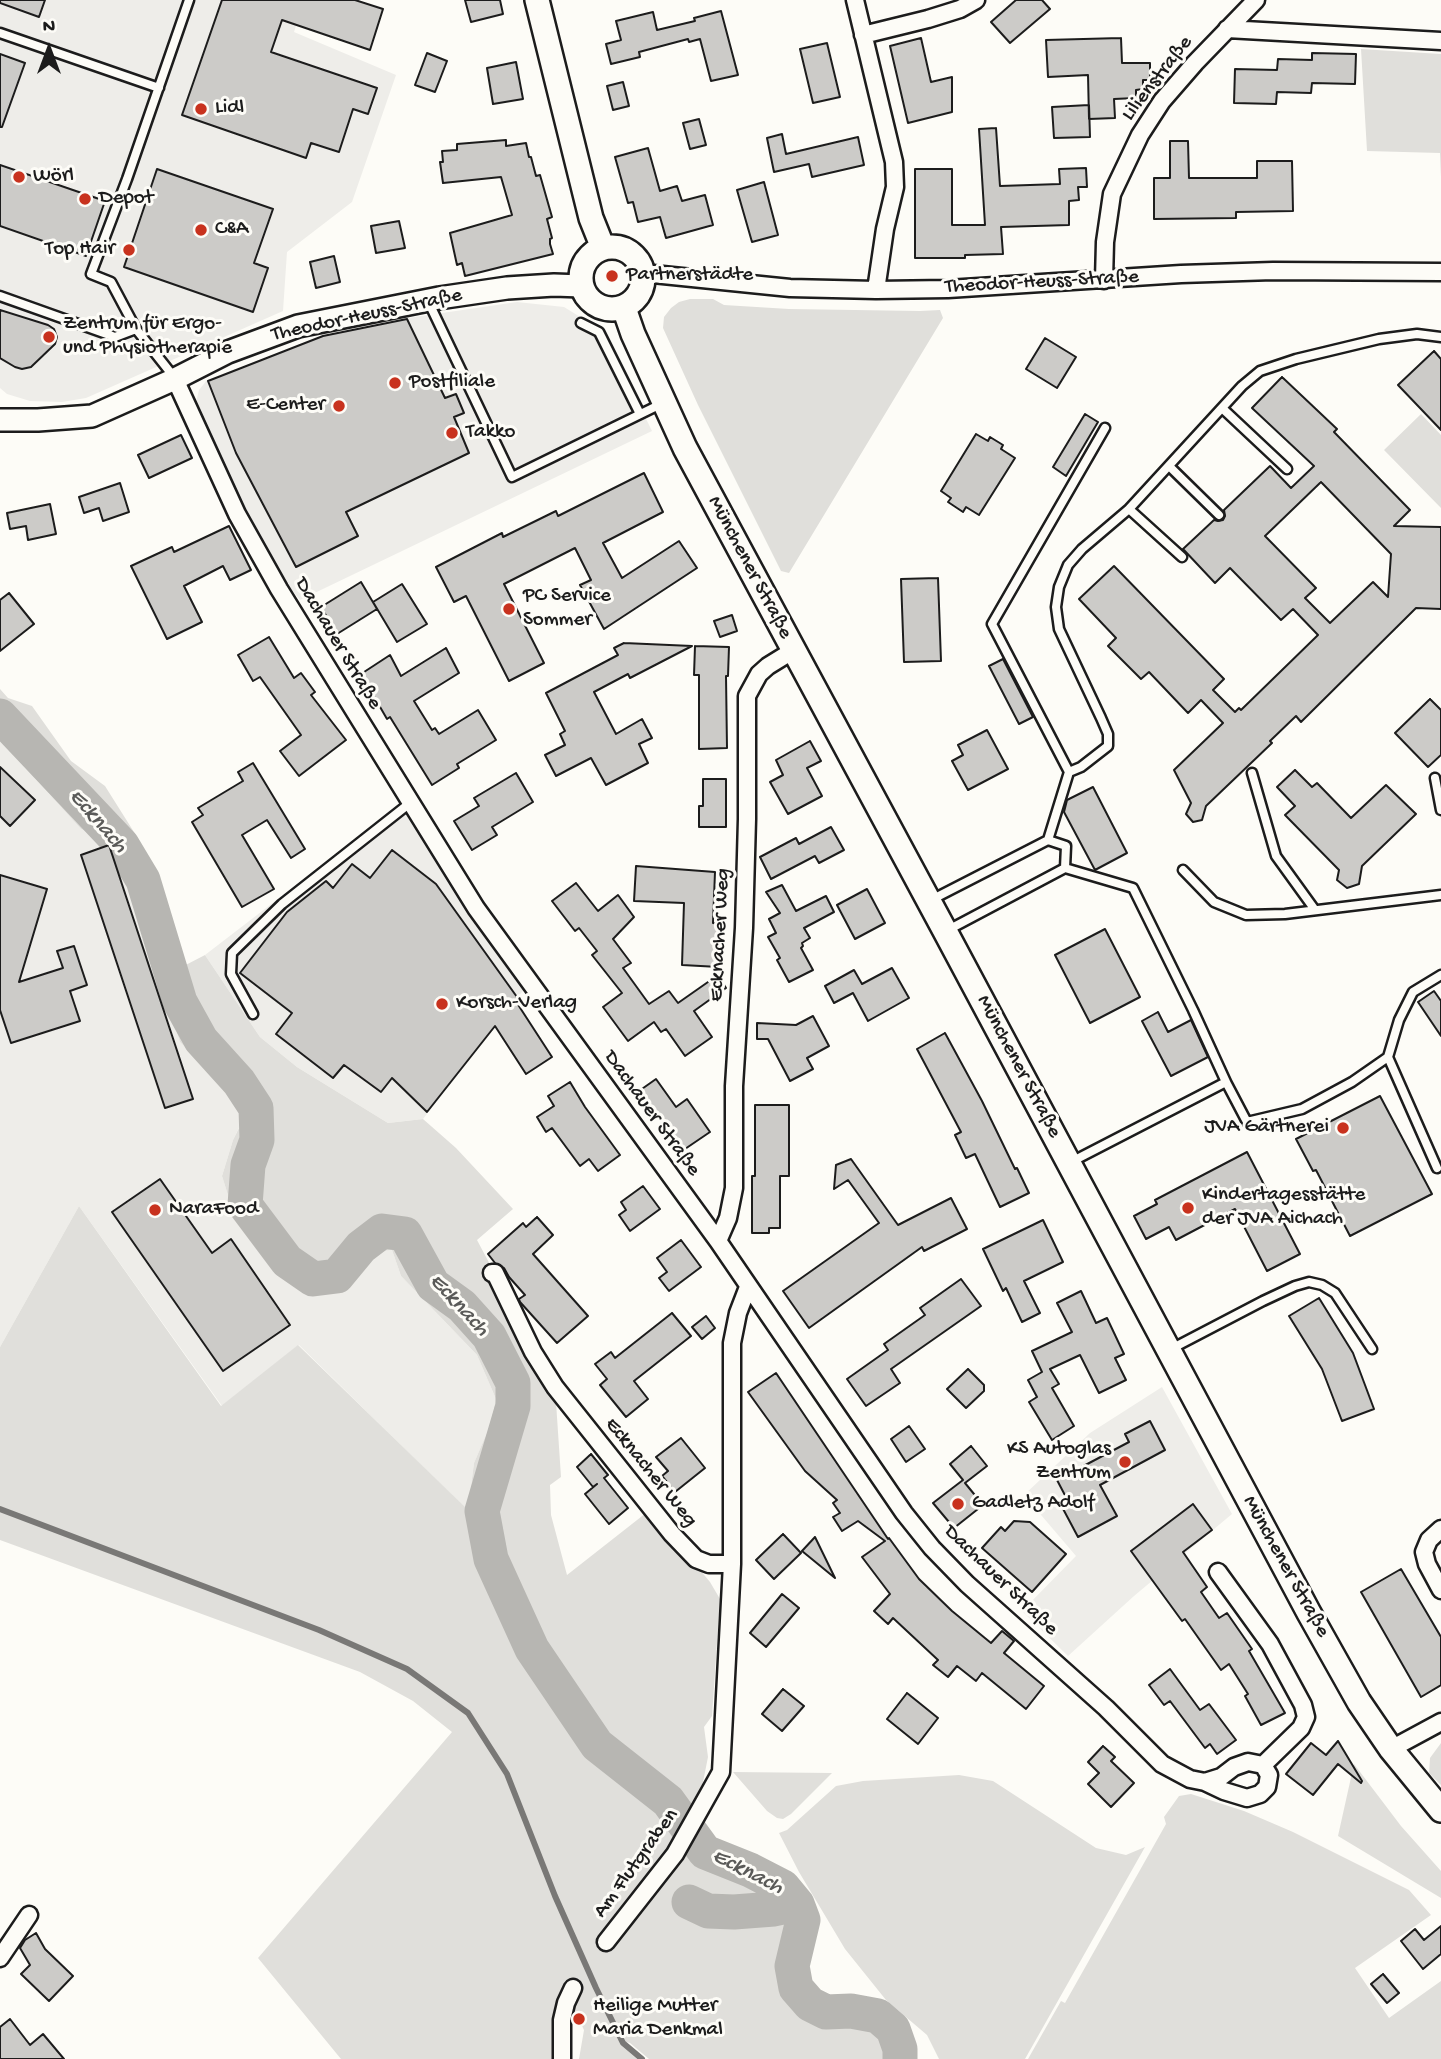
<!DOCTYPE html>
<meta charset="utf-8">
<style>
body{margin:0}
#map{position:relative;width:1441px;height:2059px;overflow:hidden;background:#fdfcf7;font-family:"Gochi Hand",sans-serif}
canvas{display:block}
.north{position:absolute;left:14px;top:14px;width:70px;height:70px;-webkit-text-stroke:5px #fdfcf7;paint-order:stroke;rotate:0deg;font-size:19px;font-weight:700;line-height:28px;text-align:center;color:#1c1c1c}
.north::after{content:'';display:block;margin:auto;width:24px;height:32px;background:#1c1c1c;clip-path:polygon(50% 0,100% 100%,50% 72%,0 100%)}
</style>
<div id="map">
<canvas width="1441" height="2059"></canvas>
<div class="north">N</div>
</div>
<script>
const ctx = document.querySelector('canvas').getContext('2d');
ctx.lineJoin = 'round';
function fill(path, color) { ctx.fillStyle = color; ctx.fill(path, 'evenodd'); }
const shape = rows => new Path2D(rows.map(r => 'M' + r).join(''));
function strokePath(path, color, width, dash) { ctx.strokeStyle = color; ctx.lineWidth = width; ctx.lineCap = dash ? 'butt' : 'round'; ctx.setLineDash(dash || []); ctx.stroke(path); }
function write(font, color, halo, rows, align = 'center') {
  ctx.font = font + ' "Gochi Hand",sans-serif'; ctx.lineWidth = 6; ctx.setLineDash([]); ctx.textBaseline = 'middle'; ctx.strokeStyle = halo; ctx.fillStyle = color; for (const [text, x, y, turn = 0] of rows) {
    ctx.save(); ctx.translate(x, y); ctx.rotate((+turn || 0) * Math.PI / 180); ctx.textAlign = isNaN(turn) ? turn : align; if (halo) ctx.strokeText(text, 0, 0); ctx.fillText(text, 0, 0); ctx.restore();
  }
}
const built = shape([
 [0,0,304,0,294,32,396,75,352,202,287,252,283,311,86,398,62,402,30,401,7,394,0,388],
 [517,302,564,307,603,331,652,431,300,600,279,574,224,466,196,402,199,390,207,380,323,336,408,318],
 [0,740,81,829,112,843,180,1042,220,1083,237,1095,245,1115,233,1140,222,1176,232,1208,264,1250,290,1274,294,1275,318,1294,349,1283,375,1252,392,1250,401,1276,477,1355,496,1399,489,1428,474,1463,468,1511,299,1345,222,1406,79,1206,0,1347],
 [400,805,470,915,525,988,423,1119,388,1123,297,1067,260,1037,205,955],
 [1162,1387,1232,1514,1134,1596,1068,1656,1022,1611,1076,1556,1024,1495,1090,1433]
]);
const green = shape([
 [1361,49,1441,54,1441,177,1440,153,1367,151],
 [690,299,713,299,724,305,789,309,920,311,940,310,943,318,789,573,781,571,698,405,663,328,664,317,671,308,679,302],
 [1421,414,1441,435,1441,508,1384,450],
 [0,689,8,698,32,706,71,761,105,786,139,840,153,880,176,970,205,955,260,1037,297,1067,388,1123,423,1119,456,1148,513,1209,477,1240,555,1387,561,1477,550,1485,551,1515,567,1575,646,1513,685,1562,700,1570,710,1582,720,1599,712,1716,704,1727,708,1757,701,1792,677,1835,615,1920,642,1913,687,1852,704,1865,748,1877,773,1889,773,1904,712,1903,686,1891,675,1895,679,1905,705,1919,727,1924,752,1917,781,1916,793,1920,794,1928,780,1964,786,1992,803,2017,827,2025,854,2018,876,2022,887,2032,893,2050,892,2059,649,2059,630,2043,619,2040,622,2046,637,2059,579,2059,584,2030,565,1991,559,1999,556,2018,554,2039,555,2059,341,2059,258,1958,452,1732,413,1701,360,1672,0,1540,0,1347,79,1206,221,1406,298,1345,468,1510,474,1463,489,1428,496,1399,477,1355,401,1276,392,1250,375,1252,349,1283,318,1294,264,1250,232,1208,222,1176,233,1140,245,1116,237,1095,220,1083,180,1042,112,843,81,829,0,740],
 [1441,1743,1441,1785,1429,1773,1430,1758],
 [1354,1764,1401,1826,1441,1871,1441,1898,1338,1836],
 [733,1772,832,1773,791,1814,783,1819,777,1818,767,1811],
 [959,1775,993,1781,1096,1848,1126,1855,1145,1847,1025,2059,939,2059,927,2035,886,2000,845,1949,799,1872,779,1833,787,1830,836,1786,863,1781],
 [1191,1794,1244,1811,1293,1832,1409,1890,1431,1915,1355,1968,1389,2018,1441,1981,1441,2059,1028,2059,1061,2001,1065,2003,1166,1824,1164,1817,1179,1796]
]);
const stream = shape([
 [0,1509,319,1630,407,1669,468,1713,507,1774,555,1896,596,1988,623,2043,642,2059]
]);
const river = shape([
 [0,716,122,845,143,880,180,1002,201,1040,239,1082,256,1108,257,1140,248,1165,245,1205,287,1261,313,1279,337,1276,361,1247,382,1231,405,1234,433,1285,462,1306,489,1336,513,1383,513,1406,482,1511,491,1559,532,1649,597,1745,668,1801,705,1852,750,1870,783,1887,797,1904,803,1920,792,1966,796,1988,810,2004,826,2012,851,2011,878,2016,893,2029,900,2049,900,2059],
 [689,1902,708,1911,734,1912,774,1909,797,1904]
]);
const building = shape([
 [0,0,45,0,39,17,0,3,0,0],
 [222,0,355,0,383,9,370,50,282,20,271,52,377,88,368,114,353,109,339,152,311,143,306,158,182,115,222,0],
 [465,0,500,0,503,14,471,22,465,0],
 [1016,0,1042,0,1050,9,1010,43,991,22,1016,0],
 [721,11,738,75,711,81,700,39,689,42,688,39,639,52,640,57,611,64,606,44,621,40,616,21,653,12,657,30,695,21,694,18,721,11],
 [921,38,931,82,952,77,952,112,908,123,890,46,921,38],
 [1121,38,1122,63,1150,63,1150,80,1143,80,1143,89,1136,90,1136,98,1114,99,1115,118,1089,119,1088,75,1048,77,1046,40,1121,38],
 [827,43,840,97,813,103,800,49,827,43],
 [427,53,447,61,435,92,415,85,427,53],
 [1312,53,1356,54,1355,84,1312,83,1311,93,1277,92,1276,104,1234,103,1235,69,1277,70,1278,59,1312,60,1312,53],
 [0,54,25,63,2,127,0,127,0,54],
 [516,62,523,99,493,104,487,68,516,62],
 [623,82,629,106,613,110,607,86,623,82],
 [1089,105,1090,137,1054,138,1052,107,1089,105],
 [699,119,706,145,690,149,683,123,699,119],
 [996,128,1000,186,1060,184,1059,169,1086,168,1087,187,1078,187,1079,200,1069,201,1069,225,1001,227,1003,254,965,255,965,258,915,258,915,169,952,169,952,225,985,225,979,129,996,128],
 [782,134,786,154,858,137,864,165,812,177,809,164,774,172,767,138,782,134],
 [506,140,506,146,526,143,529,157,531,157,536,176,540,175,552,217,547,219,552,238,550,239,550,244,553,254,465,276,462,263,457,265,450,233,512,215,501,177,443,183,440,162,443,162,442,151,457,150,457,144,506,140],
 [1170,141,1188,141,1189,178,1257,178,1257,161,1292,161,1293,211,1236,212,1236,218,1154,219,1154,178,1170,178,1170,141],
 [648,148,660,191,677,186,682,201,705,195,713,225,666,238,660,217,638,222,633,202,628,203,615,157,648,148],
 [0,165,105,201,86,256,0,226,0,165],
 [157,169,273,209,254,263,268,268,253,312,124,267,157,169],
 [764,182,778,235,752,242,737,190,764,182],
 [399,221,405,248,376,253,371,226,399,221],
 [334,256,340,282,316,288,310,262,334,256],
 [0,310,48,325,54,329,57,337,55,344,31,367,22,369,15,367,0,358,0,310],
 [407,319,445,398,456,394,464,413,454,417,469,453,346,512,358,536,296,567,236,453,208,381,323,336,407,319],
 [1045,338,1076,357,1057,388,1026,369,1045,338],
 [1434,351,1441,359,1441,430,1398,385,1434,351],
 [1282,377,1337,429,1334,432,1410,510,1394,526,1441,527,1441,609,1416,608,1301,722,1296,716,1270,741,1272,743,1206,806,1202,820,1193,822,1186,814,1191,803,1174,770,1223,723,1201,700,1188,713,1149,672,1141,679,1108,646,1116,638,1079,599,1114,566,1224,679,1213,690,1235,712,1239,708,1241,710,1318,635,1293,609,1281,620,1230,568,1215,583,1183,549,1214,520,1218,521,1223,520,1225,516,1224,510,1270,466,1291,488,1314,466,1252,408,1282,377],
 [1321,482,1391,554,1388,597,1373,582,1330,623,1305,598,1316,588,1265,536,1321,482],
 [1085,414,1098,422,1066,476,1053,467,1085,414],
 [976,434,988,441,990,437,1003,445,1001,449,1015,458,979,515,966,507,963,512,948,502,951,498,941,491,976,434],
 [181,435,192,458,149,478,138,455,181,435],
 [644,473,663,512,603,543,622,578,679,541,697,568,604,629,580,585,591,580,575,548,504,584,544,663,509,681,466,596,454,602,436,567,502,533,503,537,556,511,558,516,644,473],
 [120,483,129,512,103,521,99,508,84,513,79,497,120,483],
 [50,504,56,534,28,540,26,526,10,529,7,513,50,504],
 [229,526,251,570,230,580,223,566,184,586,202,622,167,639,131,566,172,547,174,552,229,526],
 [938,578,941,661,904,662,901,579,938,578],
 [361,582,377,609,337,634,321,607,361,582],
 [402,584,427,624,397,642,373,602,402,584],
 [9,593,34,624,0,651,0,600,9,593],
 [732,615,737,631,720,637,714,621,732,615],
 [269,637,294,678,301,673,315,692,311,695,346,740,299,776,280,751,301,735,260,677,253,681,238,655,269,637],
 [624,643,692,646,630,678,628,674,594,692,616,734,642,719,652,738,639,744,648,763,606,785,591,758,556,776,545,755,565,745,560,734,565,731,546,693,618,655,614,648,624,643],
 [695,646,729,647,728,676,726,676,727,748,699,749,699,675,694,675,695,646],
 [446,648,459,673,414,701,432,730,435,728,439,734,478,710,496,740,457,764,459,768,432,785,390,717,387,719,361,674,390,655,401,676,446,648],
 [1003,659,1033,717,1019,724,989,666,1003,659],
 [1430,699,1441,710,1441,755,1428,767,1395,733,1430,699],
 [987,730,1008,769,968,790,952,761,963,755,958,745,987,730],
 [810,741,821,761,807,768,822,796,788,814,770,782,783,775,776,760,810,741],
 [253,763,305,849,291,858,267,820,242,835,274,889,242,907,192,822,203,815,198,808,243,781,238,772,253,763],
 [0,767,35,800,10,826,0,816,0,767],
 [1295,770,1312,787,1317,783,1351,818,1386,785,1416,814,1362,866,1359,884,1347,888,1337,880,1339,870,1285,815,1295,806,1277,787,1295,770],
 [516,773,533,802,492,827,497,835,472,850,454,821,479,806,474,798,516,773],
 [703,779,726,779,726,827,699,827,699,806,703,806,703,779],
 [1093,787,1127,853,1095,870,1064,812,1067,800,1093,787],
 [831,827,844,850,819,863,815,856,771,879,760,857,796,838,799,844,831,827],
 [109,845,193,1099,165,1108,81,855,109,845],
 [392,850,436,884,517,997,515,1000,552,1057,526,1074,495,1026,427,1112,392,1078,381,1092,344,1065,333,1078,276,1034,292,1013,240,973,287,912,326,881,333,888,352,864,370,878,392,850],
 [636,866,715,872,713,923,721,924,719,967,682,965,684,903,634,901,636,866],
 [0,875,47,889,19,982,63,968,57,951,74,946,87,985,70,991,80,1021,11,1043,0,1010,0,875],
 [576,883,598,911,618,895,634,917,613,939,631,963,623,968,649,1004,669,991,678,1003,718,975,726,988,694,1011,712,1037,685,1056,666,1029,661,1032,654,1022,628,1041,603,1007,622,993,592,955,597,951,579,928,575,931,552,901,576,883],
 [782,885,796,911,826,896,834,912,804,928,810,938,802,943,803,946,801,948,813,970,789,982,777,960,780,958,768,937,776,933,769,919,780,913,766,892,782,885],
 [867,889,885,923,855,939,837,905,867,889],
 [1105,929,1140,997,1090,1023,1055,955,1105,929],
 [892,968,909,998,868,1021,853,993,834,1003,825,986,854,970,862,984,892,968],
 [1434,991,1441,1001,1441,1036,1418,1002,1434,991],
 [1158,1012,1168,1032,1191,1020,1208,1057,1171,1076,1142,1021,1158,1012],
 [813,1016,829,1046,807,1058,813,1069,790,1081,768,1039,757,1039,757,1023,796,1025,813,1016],
 [945,1033,982,1101,1015,1169,1017,1168,1029,1193,1000,1207,975,1154,966,1158,955,1135,961,1132,917,1049,945,1033],
 [656,1079,676,1107,687,1099,710,1132,682,1151,639,1091,656,1079],
 [570,1082,585,1107,620,1155,598,1171,589,1159,580,1166,552,1128,546,1132,537,1117,554,1106,548,1096,570,1082],
 [1380,1096,1432,1194,1350,1236,1316,1170,1313,1171,1296,1139,1380,1096],
 [755,1105,789,1105,789,1176,780,1176,780,1228,769,1228,769,1233,752,1233,752,1176,755,1176,755,1105],
 [1247,1152,1300,1254,1267,1271,1235,1209,1176,1240,1169,1227,1146,1239,1134,1216,1157,1204,1155,1200,1247,1152],
 [851,1159,898,1225,951,1198,967,1229,924,1251,922,1247,809,1328,783,1291,879,1223,848,1180,834,1189,836,1165,851,1159],
 [160,1179,212,1253,231,1239,290,1325,223,1371,112,1212,160,1179],
 [643,1186,660,1209,630,1231,619,1215,626,1210,621,1202,643,1186],
 [537,1217,553,1235,533,1254,588,1316,557,1343,520,1302,519,1299,525,1295,509,1277,504,1268,495,1263,488,1254,523,1223,526,1227,537,1217],
 [1043,1220,1063,1262,1024,1281,1040,1313,1022,1322,1006,1288,1003,1291,983,1249,1043,1220],
 [681,1240,701,1267,669,1291,659,1278,667,1272,657,1258,681,1240],
 [961,1279,981,1306,891,1369,900,1383,866,1406,847,1379,888,1350,884,1344,925,1315,920,1308,961,1279],
 [1081,1291,1096,1323,1107,1318,1124,1354,1115,1358,1126,1380,1099,1393,1080,1355,1050,1369,1059,1384,1052,1388,1074,1426,1052,1440,1029,1402,1037,1397,1028,1380,1042,1372,1032,1351,1072,1332,1057,1303,1081,1291],
 [1319,1298,1353,1353,1374,1409,1342,1421,1322,1369,1289,1316,1319,1298],
 [672,1313,691,1336,634,1381,648,1399,626,1417,600,1385,607,1379,595,1364,611,1352,615,1358,672,1313],
 [706,1316,715,1328,702,1339,692,1327,706,1316],
 [968,1369,984,1385,984,1391,966,1408,947,1389,968,1369],
 [776,1373,888,1539,889,1538,919,1579,952,1611,991,1643,1002,1631,1014,1641,1004,1653,1044,1686,1026,1709,982,1673,976,1681,957,1666,948,1677,933,1665,938,1660,893,1618,888,1624,874,1611,890,1594,862,1557,885,1541,858,1521,842,1531,833,1517,840,1513,833,1503,837,1500,805,1471,748,1392,776,1373],
 [1150,1421,1165,1450,1100,1485,1117,1516,1078,1537,1061,1505,1068,1501,1057,1480,1129,1442,1125,1434,1150,1421],
 [909,1426,925,1449,906,1462,891,1439,909,1426],
 [681,1438,705,1468,675,1492,662,1476,668,1471,656,1457,681,1438],
 [971,1446,987,1466,965,1483,983,1505,954,1528,933,1503,963,1480,950,1464,971,1446],
 [591,1454,608,1475,604,1478,628,1508,609,1524,585,1494,597,1484,593,1487,577,1467,591,1454],
 [1193,1504,1212,1530,1183,1552,1207,1587,1201,1592,1219,1618,1227,1613,1252,1649,1249,1651,1285,1713,1261,1725,1245,1696,1248,1694,1229,1664,1221,1670,1185,1619,1182,1621,1131,1551,1193,1504],
 [1014,1521,1030,1522,1066,1554,1032,1592,982,1548,1001,1527,1005,1531,1014,1521],
 [783,1534,801,1553,774,1579,756,1560,783,1534],
 [815,1537,835,1578,802,1551,815,1537],
 [1401,1569,1441,1637,1441,1685,1421,1697,1361,1592,1401,1569],
 [782,1594,799,1608,766,1647,750,1633,782,1594],
 [1170,1669,1200,1710,1209,1704,1236,1740,1217,1754,1210,1744,1205,1748,1170,1701,1164,1705,1149,1685,1170,1669],
 [783,1689,804,1706,782,1731,762,1714,783,1689],
 [907,1693,938,1718,918,1744,887,1719,907,1693],
 [1338,1741,1362,1781,1361,1783,1338,1764,1313,1795,1286,1774,1311,1743,1326,1755,1338,1741],
 [1103,1746,1115,1757,1111,1761,1134,1783,1111,1807,1088,1784,1099,1773,1088,1762,1103,1746],
 [1441,1926,1441,1954,1423,1969,1401,1941,1415,1929,1424,1940,1441,1926],
 [36,1933,45,1949,73,1976,49,2001,21,1974,30,1965,20,1948,25,1940,36,1933],
 [1383,1974,1399,1993,1387,2003,1371,1984,1383,1974],
 [10,2019,30,2045,43,2034,64,2059,0,2059,0,2027,10,2019]
]);
const service = shape([
 [0,33,159,88],
 [0,296,115,337,136,329],
 [428,301,512,477,661,404],
 [581,323,599,332,640,414],
 [174,377,136,329,111,282,91,274,127,179,189,0],
 [1222,408,1287,469],
 [1169,466,1219,515],
 [1129,509,1182,557],
 [1069,772,1081,767,1108,746,1108,734,1101,718,1059,629,1056,607,1059,587,1068,565,1082,549,1129,509,1242,386,1260,371,1296,359,1379,339,1417,334,1441,337],
 [1252,773,1276,856,1315,910],
 [1435,778,1441,810],
 [1048,840,1069,772,992,624,1105,428],
 [1065,868,1133,888,1193,1010,1226,1082],
 [1183,870,1214,902,1246,915,1285,914,1441,895],
 [931,900,1048,840,1066,846,1065,868,948,930],
 [253,1014,231,974,232,953,282,904,410,803],
 [1388,1057,1437,1168],
 [1071,1162,1226,1082,1247,1122,1302,1109,1352,1082,1388,1057,1399,1020,1413,992,1441,975],
 [1171,1349,1263,1301,1295,1286,1309,1282,1322,1285,1335,1293,1372,1349]
]);
const minor = shape([
 [855,0,894,162,895,187,885,229,876,290],
 [1227,29,1441,41],
 [863,35,928,19,960,9,976,0],
 [643,273,790,288,876,290,948,289,1181,274,1273,271,1441,272],
 [1104,280,1105,242,1112,194,1140,135,1162,101,1195,63,1256,0],
 [175,379,237,514,279,589,476,908,718,1241,904,1513,932,1548,967,1584,1106,1708,1162,1764,1190,1779,1205,1782,1224,1791,1247,1798,1260,1794,1267,1787,1269,1775,1263,1765,1248,1762,1234,1767,1221,1777,1205,1782],
 [718,1241,728,1218,734,1188,734,1086,744,928,747,819,747,696,759,674,768,666,794,650],
 [492,1273,495,1273,533,1352,555,1387,672,1534,696,1559,709,1564,732,1564],
 [1441,1529,1429,1540,1424,1552,1427,1564,1441,1590],
 [1218,1572,1270,1644,1303,1705,1306,1717,1301,1728,1263,1765],
 [1391,1749,1441,1722],
 [606,1942,675,1854,721,1772,732,1564,732,1343,738,1313,748,1287],
 [0,1958,29,1915],
 [562,2059,562,2020,566,2003,573,1988]
]);
const tertiary = shape([
 [0,420,38,420,92,416,175,379,228,352,298,326,439,298,507,288,554,285,582,286]
]);
const secondary = shape([
 [537,0,591,218,603,248],
 '581 278a31 31 0 1 1 62 0a31 31 0 1 1-62 0Z',
 [624,308,633,334,685,448,945,931,1309,1613,1359,1702,1391,1749,1441,1810]
]);
const markers = [
 [201,109,7,"#c8321e"],
 [19,177,7,"#c8321e"],
 [85,199,7,"#c8321e"],
 [201,230,7,"#c8321e"],
 [129,250,7,"#c8321e"],
 [612,276,7,"#c8321e"],
 [49,337,7,"#c8321e"],
 [395,383,7,"#c8321e"],
 [339,406,7,"#c8321e"],
 [452,433,7,"#c8321e"],
 [509,609,7,"#c8321e"],
 [442,1004,7,"#c8321e"],
 [1343,1128,7,"#c8321e"],
 [1188,1208,7,"#c8321e"],
 [155,1210,7,"#c8321e"],
 [1125,1462,7,"#c8321e"],
 [958,1504,7,"#c8321e"],
 [579,2019,7,"#c8321e"]
];
const streetNames = [
 ["Lilienstraße",1158,79,-52],
 ["Theodor-Heuss-Straße",1042,283,-3],
 ["Theodor-Heuss-Straße",367,316,-12],
 ["Münchener Straße",749,568,62],
 ["Dachauer Straße",337,644,59],
 ["Ecknacher Weg",721,935,-87],
 ["Münchener Straße",1018,1067,62],
 ["Dachauer Straße",651,1114,54],
 ["Ecknacher Weg",650,1473,51],
 ["Münchener Straße",1285,1567,61],
 ["Dachauer Straße",1000,1581,44],
 ["Am Flutgraben",637,1864,-54]
];
const poiNames = [
 ["Lidl",215,109],
 ["Wörl",33,177],
 ["Depot",99,199],
 ["C&A",215,230],
 ["Top Hair",115,250,"right"],
 ["Partnerstädte",626,276],
 ["Zentrum für Ergo-",63,325],
 ["und Physiotherapie",63,349],
 ["Postfiliale",409,383],
 ["E-Center",325,406,"right"],
 ["Takko",466,433],
 ["PC Service",523,597],
 ["Sommer",523,621],
 ["Korsch-Verlag",456,1004],
 ["JVA Gärtnerei",1329,1128,"right"],
 ["Kindertagesstätte",1202,1196],
 ["der JVA Aichach",1202,1220],
 ["NaraFood",169,1210],
 ["KS Autoglas",1111,1450,"right"],
 ["Zentrum",1111,1474,"right"],
 ["Gadletz Adolf",972,1504],
 ["Heilige Mutter",593,2007],
 ["Maria Denkmal",593,2031]
];
const waterNames = [
 ["Ecknach",97,822,49],
 ["Ecknach",458,1306,47],
 ["Ecknach",747,1873,27]
];
fill(built, '#eeede9');
fill(green, '#e0dfdb');
strokePath(stream, '#797876', 6);
strokePath(river, '#b7b6b2', 35);
fill(building, '#cccbc8');
strokePath(building, '#1c1c1c', 2);
strokePath(service, '#1c1c1c', 13);
strokePath(minor, '#1c1c1c', 21);
strokePath(tertiary, '#1c1c1c', 26);
strokePath(secondary, '#1c1c1c', 28);
strokePath(service, '#fdfcf7', 8);
strokePath(minor, '#fdfcf7', 16);
strokePath(tertiary, '#fdfcf7', 21);
strokePath(secondary, '#fdfcf7', 23);
for (const [x, y, r, color] of markers) { const dot = new Path2D(); dot.arc(x, y, r, 0, 2 * Math.PI); ctx.fillStyle = color; ctx.fill(dot); strokePath(dot, '#fdfcf7', 2.5); }
write('21px', '#1c1c1c', '#fdfcf7', streetNames);
write('21px', '#1c1c1c', '#fdfcf7', poiNames, 'left');
write('italic 23px', '#5a5a58', '#fdfcf7', waterNames);
</script>
